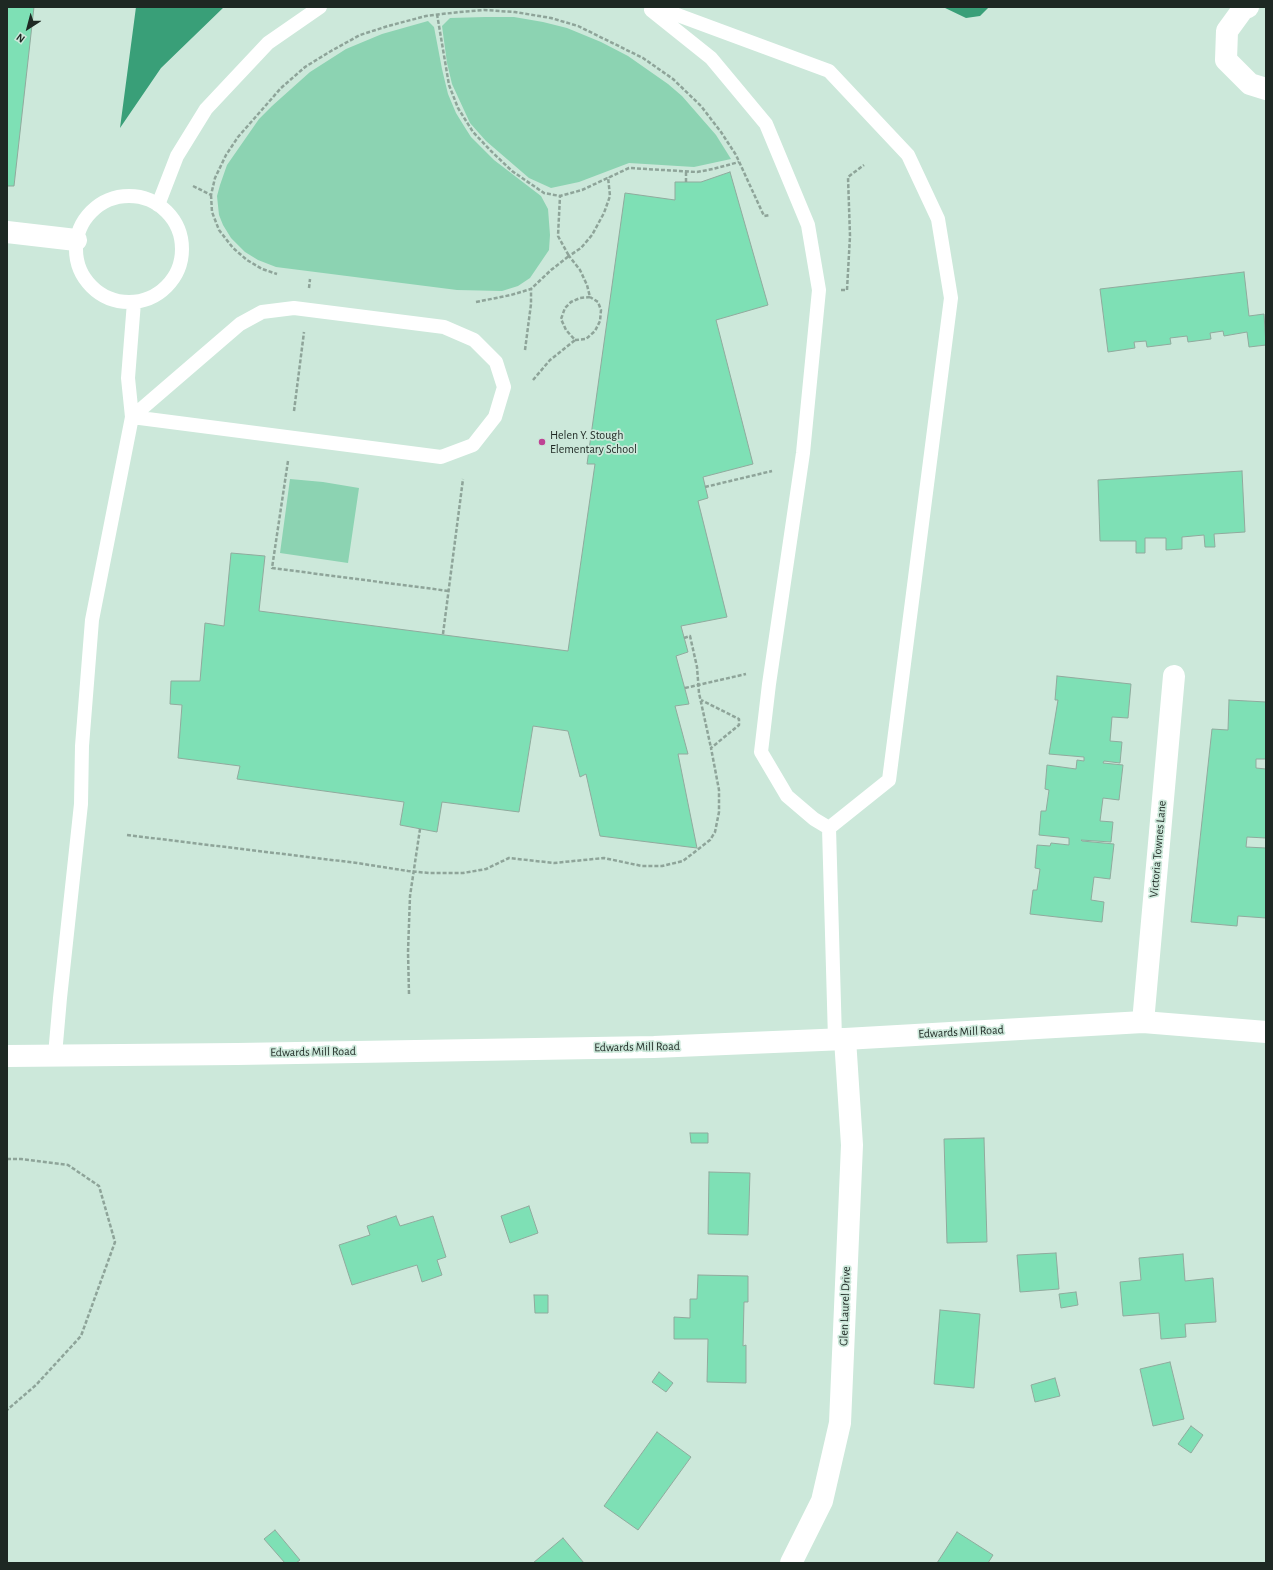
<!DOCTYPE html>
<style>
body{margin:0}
#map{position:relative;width:1273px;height:1570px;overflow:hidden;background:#cce8da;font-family:"Alegreya Sans",sans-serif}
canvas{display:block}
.frame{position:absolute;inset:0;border:8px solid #1e2823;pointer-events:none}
.north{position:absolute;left:8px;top:8px;width:40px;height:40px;-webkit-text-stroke:3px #cce8da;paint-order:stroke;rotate:216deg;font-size:11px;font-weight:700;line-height:16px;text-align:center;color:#1e2823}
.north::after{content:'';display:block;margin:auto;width:14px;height:18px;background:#1e2823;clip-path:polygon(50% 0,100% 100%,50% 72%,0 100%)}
</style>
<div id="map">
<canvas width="1273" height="1570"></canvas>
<div class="frame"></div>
<div class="north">N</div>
</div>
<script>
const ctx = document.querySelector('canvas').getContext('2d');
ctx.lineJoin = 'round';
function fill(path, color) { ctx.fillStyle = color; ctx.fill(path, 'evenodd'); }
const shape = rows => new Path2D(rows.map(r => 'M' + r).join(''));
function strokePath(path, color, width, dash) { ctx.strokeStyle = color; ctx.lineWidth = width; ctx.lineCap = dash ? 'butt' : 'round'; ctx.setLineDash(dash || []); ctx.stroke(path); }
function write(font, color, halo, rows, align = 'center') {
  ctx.font = font + ' "Alegreya Sans",sans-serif'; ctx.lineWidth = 3.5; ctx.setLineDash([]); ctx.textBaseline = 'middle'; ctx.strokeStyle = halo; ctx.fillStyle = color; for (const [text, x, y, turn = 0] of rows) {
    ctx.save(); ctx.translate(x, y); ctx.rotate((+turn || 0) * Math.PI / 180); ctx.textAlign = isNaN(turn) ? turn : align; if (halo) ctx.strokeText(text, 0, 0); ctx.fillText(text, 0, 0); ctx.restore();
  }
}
const green = shape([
 [485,17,514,17,543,22,567,28,601,42,628,56,668,84,682,96,716,135,731,159,694,167,629,163,579,182,551,188,529,178,486,141,470,123,452,84,447,63,442,26,450,18],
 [428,21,434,27,442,69,448,94,456,113,464,126,471,137,494,160,541,196,548,209,550,235,549,250,530,278,518,286,502,291,457,290,276,267,258,260,245,252,231,238,223,225,219,215,217,196,220,185,227,165,259,119,272,106,310,72,346,49,382,34],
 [290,479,323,482,359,488,348,563,280,553]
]);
const water = shape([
 [136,7,224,7,161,68,120,128],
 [943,7,989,7,980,16,966,18]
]);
const building = shape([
 [7,7,34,7,14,186,7,186,7,7],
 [730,172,768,305,716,320,753,464,703,477,708,498,698,501,727,617,681,626,688,652,676,656,689,704,675,706,688,754,678,754,697,848,600,836,586,774,580,777,568,731,533,726,519,812,442,802,437,832,400,825,404,802,237,779,240,766,178,758,182,705,170,704,171,681,200,681,205,623,224,626,231,553,265,556,259,611,568,651,595,464,587,464,625,193,675,200,675,182,701,182,730,172],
 [1244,272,1249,316,1264,314,1266,345,1249,347,1247,332,1224,336,1223,331,1210,333,1211,339,1188,342,1187,336,1170,338,1171,344,1147,347,1146,341,1134,342,1135,348,1108,352,1100,289,1244,272],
 [1242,471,1245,532,1214,534,1215,547,1205,547,1204,535,1182,537,1182,549,1166,550,1166,538,1145,538,1145,553,1136,553,1136,541,1100,541,1098,480,1242,471],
 [1057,676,1131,684,1128,718,1112,717,1110,741,1122,742,1120,763,1104,761,1103,763,1123,765,1119,800,1103,798,1100,821,1113,822,1111,842,1081,840,1082,841,1114,844,1110,879,1094,877,1091,900,1104,902,1102,922,1030,914,1033,890,1037,890,1040,869,1035,868,1037,845,1050,846,1051,843,1069,845,1069,838,1039,835,1041,811,1046,811,1049,790,1045,789,1047,765,1076,769,1077,760,1084,761,1084,757,1049,754,1058,700,1055,700,1057,676],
 [1229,700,1266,702,1266,759,1256,759,1256,768,1266,769,1266,838,1247,837,1246,847,1266,848,1266,918,1238,916,1237,926,1191,922,1212,729,1228,730,1229,700],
 [690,1133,708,1133,708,1143,691,1143,690,1133],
 [984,1138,987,1242,947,1243,944,1139,984,1138],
 [709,1172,750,1173,748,1235,708,1234,709,1172],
 [529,1206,538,1233,510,1243,501,1216,529,1206],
 [396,1216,400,1226,433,1216,446,1257,437,1260,442,1275,422,1282,417,1265,352,1285,339,1245,370,1235,367,1226,396,1216],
 [1056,1253,1059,1289,1020,1292,1017,1255,1056,1253],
 [1183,1254,1185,1281,1213,1278,1216,1322,1185,1324,1186,1337,1161,1339,1159,1313,1123,1316,1120,1282,1141,1280,1139,1258,1183,1254],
 [698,1275,748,1276,748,1302,744,1302,743,1346,746,1345,746,1383,707,1382,708,1339,674,1339,674,1317,690,1318,690,1299,697,1299,698,1275],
 [1076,1292,1078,1305,1061,1308,1059,1294,1076,1292],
 [534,1295,548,1295,548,1313,535,1313,534,1295],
 [940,1310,980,1314,974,1388,934,1384,940,1310],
 [1170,1362,1184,1419,1153,1426,1140,1369,1170,1362],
 [659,1372,673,1383,666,1392,652,1382,659,1372],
 [1055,1378,1060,1396,1035,1402,1031,1385,1055,1378],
 [1191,1426,1203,1435,1191,1453,1178,1444,1191,1426],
 [657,1432,691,1457,638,1530,604,1506,657,1432],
 [275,1530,300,1560,296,1563,285,1563,264,1539,275,1530],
 [957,1532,993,1555,988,1563,937,1563,957,1532],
 [563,1538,584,1563,533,1563,563,1538]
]);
const path = shape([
 [437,14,449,85,458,108,473,132,491,151,512,171,544,193,560,196,582,190,629,168,697,172,713,169,739,162],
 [686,182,686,171],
 [193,186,211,195,215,178,226,155,238,137,281,88,305,67,331,51,360,35,388,26,426,16,459,12,484,10,515,12,551,18,578,26,643,58,673,79,701,106,721,132,736,155,764,216,770,215],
 [211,195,212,212,219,230,233,248,247,260,262,269,277,274],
 [309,288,310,279],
 [841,290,847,290,850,236,848,177,864,165],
 [476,302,511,295,531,289,551,270,569,256,558,236,560,196],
 [575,340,586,339,595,331,600,321,601,310,598,302,590,297],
 [525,350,531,304,531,289],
 [533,380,550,360,575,340,566,330,561,319,565,308,571,302,580,298,590,297,587,285,580,270,569,256,581,248,592,235,604,213,610,196,608,177],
 [294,411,304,332],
 [288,461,272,568,449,591],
 [705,487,772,471],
 [443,634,463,479],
 [684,638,690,636,697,667,699,693,711,748],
 [685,688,746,674],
 [127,835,357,863,408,871,429,873,463,873,486,869,509,858,554,863,604,858,642,866,662,866,683,861,710,840,715,832,719,812,719,790,711,748,739,725,739,719,701,700],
 [409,994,408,952,410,896,420,829],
 [7,1159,21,1159,68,1165,99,1186,115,1242,81,1336,36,1385,7,1410]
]);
const service = shape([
 [656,7,829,71,908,155,938,219,951,298,889,780,829,828],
 [651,10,711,58,766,124,808,225,819,290,803,453,769,684,761,752,787,796,814,819,829,828],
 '76 249a53 53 0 1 1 106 0a53 53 0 1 1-106 0Z',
 [158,205,177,156,206,109,268,43,320,7],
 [294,308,444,327,474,340,496,362,504,387,495,417,473,445,441,457,132,417,240,324,262,312,294,308],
 [829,828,835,1039],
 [55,1055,60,998,81,804,82,746,92,620,132,417,128,378,134,302]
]);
const minor = shape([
 [1248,7,1243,9,1227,31,1226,60,1250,84,1266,89],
 [7,232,76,240],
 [1143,1022,1174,676],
 [791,1563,822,1501,840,1423,852,1145,845,1039]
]);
const primary = shape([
 [7,1056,237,1054,654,1047,845,1039,1143,1022,1266,1032]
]);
const markers = [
 [542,442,4,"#be4394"]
];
const poiNames = [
 ["Helen Y. Stough",550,435],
 ["Elementary School",550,449]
];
const streetNames = [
 ["Victoria Townes Lane",1158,849,-85],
 ["Edwards Mill Road",961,1032,-3],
 ["Edwards Mill Road",637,1047,-1],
 ["Edwards Mill Road",313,1052,-1],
 ["Glen Laurel Drive",845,1306,-88]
];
fill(green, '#8cd3b2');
fill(water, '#399f78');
fill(building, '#7ee0b5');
strokePath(building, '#90aa9d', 1);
strokePath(path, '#8ea499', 2.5, [4, 2]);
strokePath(service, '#fff', 14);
strokePath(minor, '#fff', 22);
strokePath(primary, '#fff', 22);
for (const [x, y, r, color] of markers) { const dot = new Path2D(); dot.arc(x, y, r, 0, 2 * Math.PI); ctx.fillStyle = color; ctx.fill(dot); strokePath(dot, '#cce8da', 1.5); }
write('12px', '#1e2823', '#cce8da', poiNames, 'left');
write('12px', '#1e2823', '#cce8da', streetNames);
</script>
